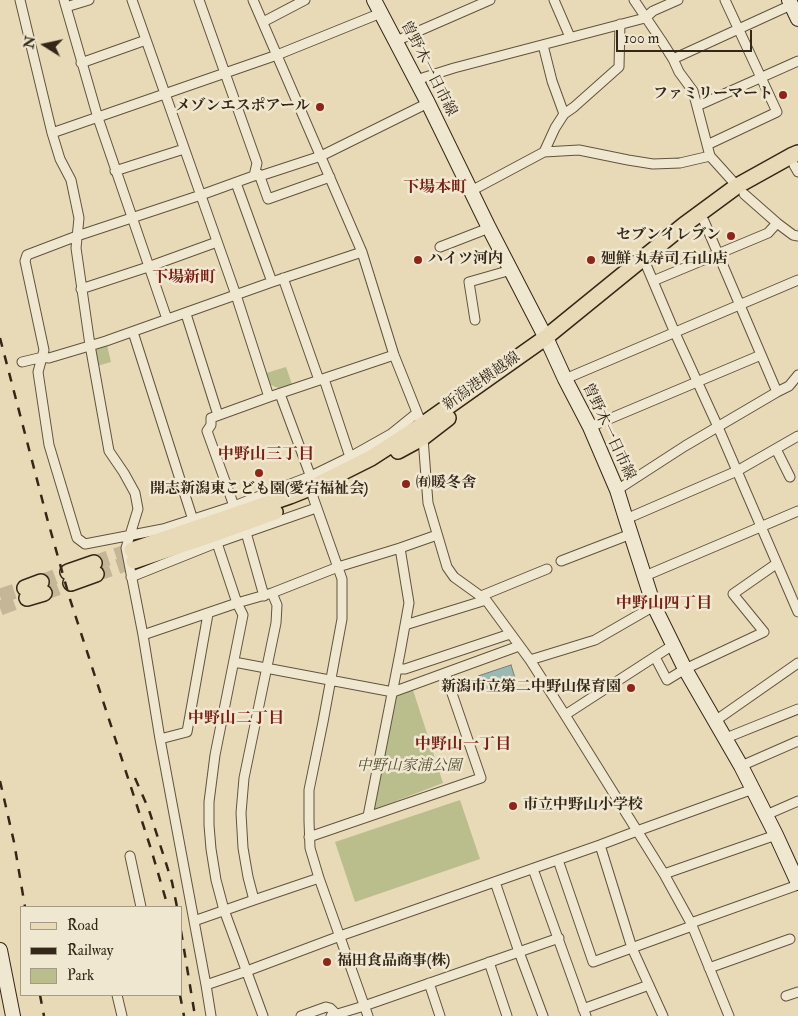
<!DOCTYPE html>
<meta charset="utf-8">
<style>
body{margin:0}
#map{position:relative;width:798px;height:1016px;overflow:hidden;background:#e8dab7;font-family:"IM FELL Double Pica",serif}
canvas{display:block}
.legend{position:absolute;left:20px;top:906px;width:162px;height:90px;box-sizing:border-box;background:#f0e7d0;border:1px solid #a59a86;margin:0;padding:6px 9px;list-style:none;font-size:15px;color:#342717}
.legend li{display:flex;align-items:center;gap:10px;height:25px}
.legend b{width:25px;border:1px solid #a59a86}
.north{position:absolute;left:20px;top:20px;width:50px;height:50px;-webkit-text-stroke:4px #f0e7d0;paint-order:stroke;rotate:280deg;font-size:14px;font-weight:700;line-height:20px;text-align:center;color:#342717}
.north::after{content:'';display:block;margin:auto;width:18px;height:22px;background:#342717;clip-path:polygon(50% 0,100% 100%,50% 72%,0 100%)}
.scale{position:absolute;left:616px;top:30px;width:136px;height:22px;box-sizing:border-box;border:2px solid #342717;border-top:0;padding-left:6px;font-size:15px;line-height:18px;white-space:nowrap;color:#342717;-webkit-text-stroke:4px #f0e7d0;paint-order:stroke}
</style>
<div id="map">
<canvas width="798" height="1016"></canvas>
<ul class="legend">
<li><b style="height:6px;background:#e8dab7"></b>Road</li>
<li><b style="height:6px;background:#342717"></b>Railway</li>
<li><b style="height:14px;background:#b9be8c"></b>Park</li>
</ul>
<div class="north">N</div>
<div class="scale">100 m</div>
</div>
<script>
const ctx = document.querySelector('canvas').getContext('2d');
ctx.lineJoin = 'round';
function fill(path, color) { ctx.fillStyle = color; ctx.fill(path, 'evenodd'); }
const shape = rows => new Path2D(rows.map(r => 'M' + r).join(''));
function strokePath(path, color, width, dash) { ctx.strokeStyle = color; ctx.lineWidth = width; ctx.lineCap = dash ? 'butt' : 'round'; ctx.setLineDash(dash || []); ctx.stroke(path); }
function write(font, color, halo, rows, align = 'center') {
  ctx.font = font + ' "IM FELL Double Pica","Noto Serif JP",serif'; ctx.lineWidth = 5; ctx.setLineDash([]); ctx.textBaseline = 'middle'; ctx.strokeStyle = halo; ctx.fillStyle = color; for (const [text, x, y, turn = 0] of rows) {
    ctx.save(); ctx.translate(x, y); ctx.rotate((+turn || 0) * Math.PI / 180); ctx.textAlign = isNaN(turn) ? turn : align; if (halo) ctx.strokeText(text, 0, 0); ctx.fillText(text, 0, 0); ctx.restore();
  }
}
const green = shape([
 [106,341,111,362,94,367,90,345],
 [286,367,293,387,283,390,266,383,263,374],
 [413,690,443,783,375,809,374,807,395,698,398,695],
 [460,800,480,859,355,902,335,842]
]);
const water = shape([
 [511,665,516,681,483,692,478,676,511,665]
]);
const primaryTunnel = shape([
 [94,563,132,550],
 [96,574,134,561],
 [41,582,68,572],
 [44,593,71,583],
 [0,596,25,588],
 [0,608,27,598]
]);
const street = shape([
 [20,0,52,133,60,159,71,180,79,218,76,248,90,345,109,451,124,473,135,493,138,509,126,548,143,635,160,739,206,985,247,971,340,936,600,845,637,831,753,789],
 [64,0,98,118,167,319],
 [132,0,236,295,269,397,394,355],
 [199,0,257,163,254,176],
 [253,0,362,252,394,355,422,425,428,503,447,567,454,577,486,600,530,660,565,715,664,874,691,923,729,1016],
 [554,0,570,37],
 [634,0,661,40,673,59,679,72,693,91,710,156,737,186],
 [66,7,89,0],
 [263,22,305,0],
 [396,41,490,0],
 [543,45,552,81,564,114],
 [673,59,791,5],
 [81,63,146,40],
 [416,80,454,68,645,18,653,11,678,0],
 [697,106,798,61],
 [52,133,277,55,381,13],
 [707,145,777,112,725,0],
 [544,152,555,128,564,114,574,107,619,67,620,24],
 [794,165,798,172],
 [115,171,184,149],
 [260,176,321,156,428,103],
 [330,177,268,199,259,174,201,195,77,236,27,255,25,261,44,350,38,372,49,445,77,538,85,544,163,529,234,506,311,476,350,457,391,434,417,413],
 [236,183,272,282],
 [471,191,544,152,579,150,628,160,653,164,680,163,710,156],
 [744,194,777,223,793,235,798,236],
 [704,221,777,392],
 [440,247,489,228],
 [647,267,675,333,718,427,798,612],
 [283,278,319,380],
 [653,281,768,233,777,223],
 [81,289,148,267,217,242],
 [186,314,218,415],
 [475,320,469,282,511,270],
 [133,332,193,520],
 [22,362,43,357,49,358,106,341,272,282,362,252],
 [324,379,350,457],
 [565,379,798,280],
 [280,394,312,480],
 [590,427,761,355],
 [776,449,790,477],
 [617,490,685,446,777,392,789,386,798,375],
 [313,497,342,579,342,619,323,722,309,790,309,821,310,848,319,878,368,1016],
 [234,506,207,431,211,425,211,418,269,397],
 [626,519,737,471,798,436],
 [245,529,264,596],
 [214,534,237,603,243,615,215,755,209,802,209,825,211,849,216,880,224,910,263,1016],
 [561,561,631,534],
 [645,576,798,511],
 [131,577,216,543,316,508],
 [481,596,547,569],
 [405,625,486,600],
 [143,635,237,603,272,593,338,567,400,548,437,535],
 [655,657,667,680,685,669,764,632,733,594,776,564],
 [530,660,595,640,654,606],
 [234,662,393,692,519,646],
 [397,669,405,669,510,634],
 [565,715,673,645],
 [715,721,798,663],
 [726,738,798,709],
 [160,739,187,732,208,614],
 [741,766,798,741],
 [766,815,798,801],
 [368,816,400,653,409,603,400,548],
 [309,837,481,778,445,673],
 [600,845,632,948,663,1016],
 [130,856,141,907],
 [558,860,593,962,692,926],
 [533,869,586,1016],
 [664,874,776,835],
 [495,882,519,952,543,1016],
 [254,900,319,878],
 [194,921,254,900,248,877,243,848,241,813,244,778,276,623,277,605,272,593],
 [691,923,798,885],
 [489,962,507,1016],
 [709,968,790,939],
 [429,983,440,1016],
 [206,985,211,1016],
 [117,995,122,1016],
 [786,996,798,992],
 [583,1009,649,985],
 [301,1016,326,1007,330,1008,336,1014],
 [331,1016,364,1006,559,938]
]);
const secondary = shape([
 [374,0,428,103,489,228,549,344,565,379,590,427,617,490,626,519,654,606,685,669,741,766,776,835,798,883],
 [789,0,798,19],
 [0,950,13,1016]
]);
const primary = shape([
 [398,451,422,438,448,418],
 [132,550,290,496,315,486,371,458,422,425,545,338,684,225,737,186,791,156,798,153],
 [134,561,214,534,275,512],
 [68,572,94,563],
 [71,583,96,574],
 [25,588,41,582],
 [27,598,44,593]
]);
const rail = shape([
 [0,338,47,518,69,596,151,849,168,907],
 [135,778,149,810,172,882,177,907],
 [0,781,14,842,25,907],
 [181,931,195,1016],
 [40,995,44,1016],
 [180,995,184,1016]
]);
const markers = [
 [783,95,5,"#8f2418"],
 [320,107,5,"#8f2418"],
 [731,236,5,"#8f2418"],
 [418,260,5,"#8f2418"],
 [591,260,5,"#8f2418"],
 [259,473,5,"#8f2418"],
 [406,484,5,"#8f2418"],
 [631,688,5,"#8f2418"],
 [513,806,5,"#8f2418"],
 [327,962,5,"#8f2418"]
];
const streetNames = [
 ["曽野木一日市線",428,69,63],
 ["新潟港横越線",482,382,-35],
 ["曽野木一日市線",608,432,65]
];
const poiNames = [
 ["ファミリーマート",773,95,"right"],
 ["メゾンエスポアール",310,107,"right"],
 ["セブンイレブン",721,236,"right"],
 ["ハイツ河内",428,260],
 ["廻鮮 丸寿司 石山店",601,260],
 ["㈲暖冬舎",416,484],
 ["開志新潟東こども園(愛宕福祉会)",259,490,"center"],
 ["新潟市立第二中野山保育園",621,688,"right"],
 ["市立中野山小学校",523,806],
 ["福田食品商事(株)",337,962]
];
const parkNames = [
 ["中野山家浦公園",409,767]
];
const neighbourhoodNames = [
 ["下場本町",435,189],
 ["下場新町",184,279],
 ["中野山三丁目",266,456],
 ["中野山四丁目",664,605],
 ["中野山二丁目",236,720],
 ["中野山一丁目",463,746]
];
fill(green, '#b9be8c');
fill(water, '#99b9b6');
strokePath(water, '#717f76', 1);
strokePath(primaryTunnel, '#c4b697', 15, [15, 8]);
strokePath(street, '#61543f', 11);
strokePath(secondary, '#342717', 16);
strokePath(primary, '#342717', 18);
strokePath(street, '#f0e7d0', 9);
strokePath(secondary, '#f0e7d0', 14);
strokePath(primary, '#e8dab7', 15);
strokePath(rail, '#342717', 2.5, [9, 9]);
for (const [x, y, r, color] of markers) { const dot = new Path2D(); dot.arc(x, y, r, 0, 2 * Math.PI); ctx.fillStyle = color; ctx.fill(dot); strokePath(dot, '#f0e7d0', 2); }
write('15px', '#342717', '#f0e7d0', streetNames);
write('bold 15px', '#342717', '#f0e7d0', poiNames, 'left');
write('italic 15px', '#554d34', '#f0e7d0', parkNames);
write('bold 16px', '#7a1f14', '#f0e7d0', neighbourhoodNames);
</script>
